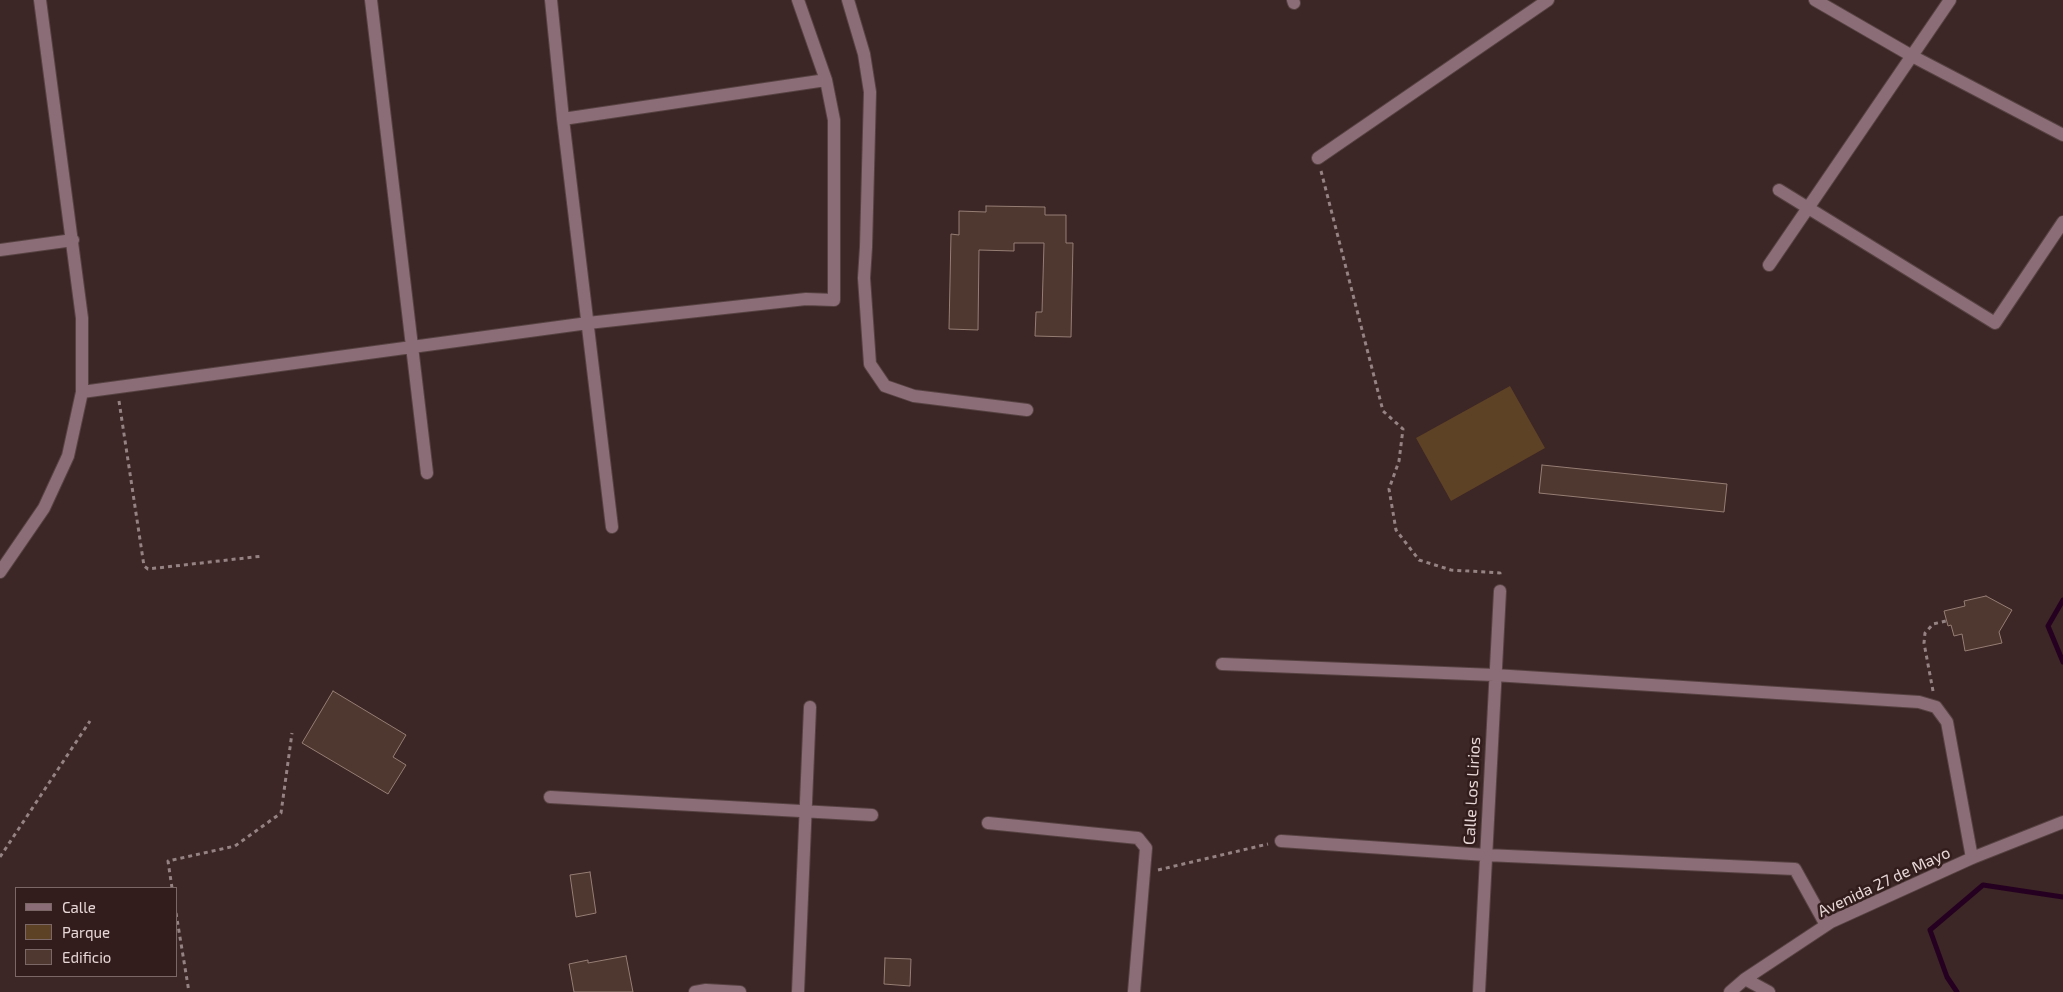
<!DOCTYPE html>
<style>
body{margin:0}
#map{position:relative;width:2063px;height:992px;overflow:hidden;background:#3c2626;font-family:"Exo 2",sans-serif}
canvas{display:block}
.legend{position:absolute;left:15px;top:887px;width:162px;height:90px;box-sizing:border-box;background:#321c1c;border:1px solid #7a6766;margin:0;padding:6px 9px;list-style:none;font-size:15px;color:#e6d7d6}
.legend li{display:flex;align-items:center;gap:10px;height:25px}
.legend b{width:25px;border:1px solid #7a6766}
</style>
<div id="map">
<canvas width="2063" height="992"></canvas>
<ul class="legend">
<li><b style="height:6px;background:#8b6d77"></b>Calle</li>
<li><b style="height:14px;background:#5e4225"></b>Parque</li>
<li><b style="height:14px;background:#4e3830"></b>Edificio</li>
</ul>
</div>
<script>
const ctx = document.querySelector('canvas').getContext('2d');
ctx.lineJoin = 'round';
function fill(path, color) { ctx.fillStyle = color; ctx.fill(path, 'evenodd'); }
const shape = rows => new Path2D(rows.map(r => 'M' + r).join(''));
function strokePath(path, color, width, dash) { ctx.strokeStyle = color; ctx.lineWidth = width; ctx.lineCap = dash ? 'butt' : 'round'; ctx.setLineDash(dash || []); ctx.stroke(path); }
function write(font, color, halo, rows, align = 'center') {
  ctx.font = font + ' "Exo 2",sans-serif'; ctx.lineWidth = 5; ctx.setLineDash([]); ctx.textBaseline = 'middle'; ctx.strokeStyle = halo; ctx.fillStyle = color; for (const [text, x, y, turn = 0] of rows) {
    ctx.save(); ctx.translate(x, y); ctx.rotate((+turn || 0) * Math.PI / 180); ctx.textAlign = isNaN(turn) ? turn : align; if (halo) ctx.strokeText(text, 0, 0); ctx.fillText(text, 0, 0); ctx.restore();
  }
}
const green = shape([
 [1510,386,1545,448,1451,501,1416,438]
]);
const stream = shape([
 [2063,600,2048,626,2063,662],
 [1957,992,1947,977,1930,930,1983,885,2063,897]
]);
const building = shape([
 [986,206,1045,207,1045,215,1066,215,1066,243,1073,243,1071,337,1035,336,1036,312,1042,312,1044,243,1014,243,1014,251,979,250,978,330,949,329,951,234,959,235,959,211,986,212,986,206],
 [1542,465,1727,484,1724,512,1539,493,1542,465],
 [1986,596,2012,610,1999,632,2002,643,1965,651,1962,634,1954,636,1951,625,1948,626,1944,611,1965,606,1964,601,1986,596],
 [333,691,406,735,393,757,406,765,388,794,302,743,333,691],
 [590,872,596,913,576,917,570,875,590,872],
 [626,956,633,992,574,992,569,964,588,960,588,963,626,956],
 [885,958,911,959,910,986,884,984,885,958]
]);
const path = shape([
 [1321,171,1383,411,1403,429,1399,461,1389,489,1396,530,1419,560,1451,570,1500,573,1500,577],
 [119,401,144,566,148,569,263,556],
 [1933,691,1924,643,1925,633,1933,624,1946,621],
 [0,857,90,721],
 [1158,870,1268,844],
 [172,888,168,861,235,846,281,813,292,733],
 [176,913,189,992]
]);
const minor = shape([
 [371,0,427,473],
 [551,0,563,119,612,527],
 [848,0,864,54,870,92,866,247,864,278,870,364,885,386,914,396,1027,410],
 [1293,0,1294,3],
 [1815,0,1912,56,2063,135],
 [563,119,826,80],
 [1318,158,1548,0],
 [1779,190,1995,323,2063,222],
 [0,250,73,240],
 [1769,265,1950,0],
 [82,392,588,323,806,299,834,300,834,120,826,80,798,0],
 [0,572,44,508,68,456,82,392,82,318,40,0],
 [1222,664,1494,675,1919,702,1936,707,1947,722,1972,858],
 [550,797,872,815],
 [988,823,1138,838,1146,848,1134,992],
 [1281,841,1486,855,1795,869,1826,925],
 [1745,979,1769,992],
 [695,992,706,990,740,992],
 [798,992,810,707],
 [1479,992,1500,591],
 [1730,992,1745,979,1831,922,1972,858,2063,822]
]);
const streetNames = [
 ["Calle Los Lirios",1472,791,-87],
 ["Avenida 27 de Mayo",1884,882,-25]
];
fill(green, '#5e4225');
strokePath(stream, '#250020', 5);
fill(building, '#4e3830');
strokePath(building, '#967e74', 1);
strokePath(minor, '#574242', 14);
strokePath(path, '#958282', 3, [4, 4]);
strokePath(minor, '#8b6d77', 12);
write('16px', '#e6d7d6', '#321c1c', streetNames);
</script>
